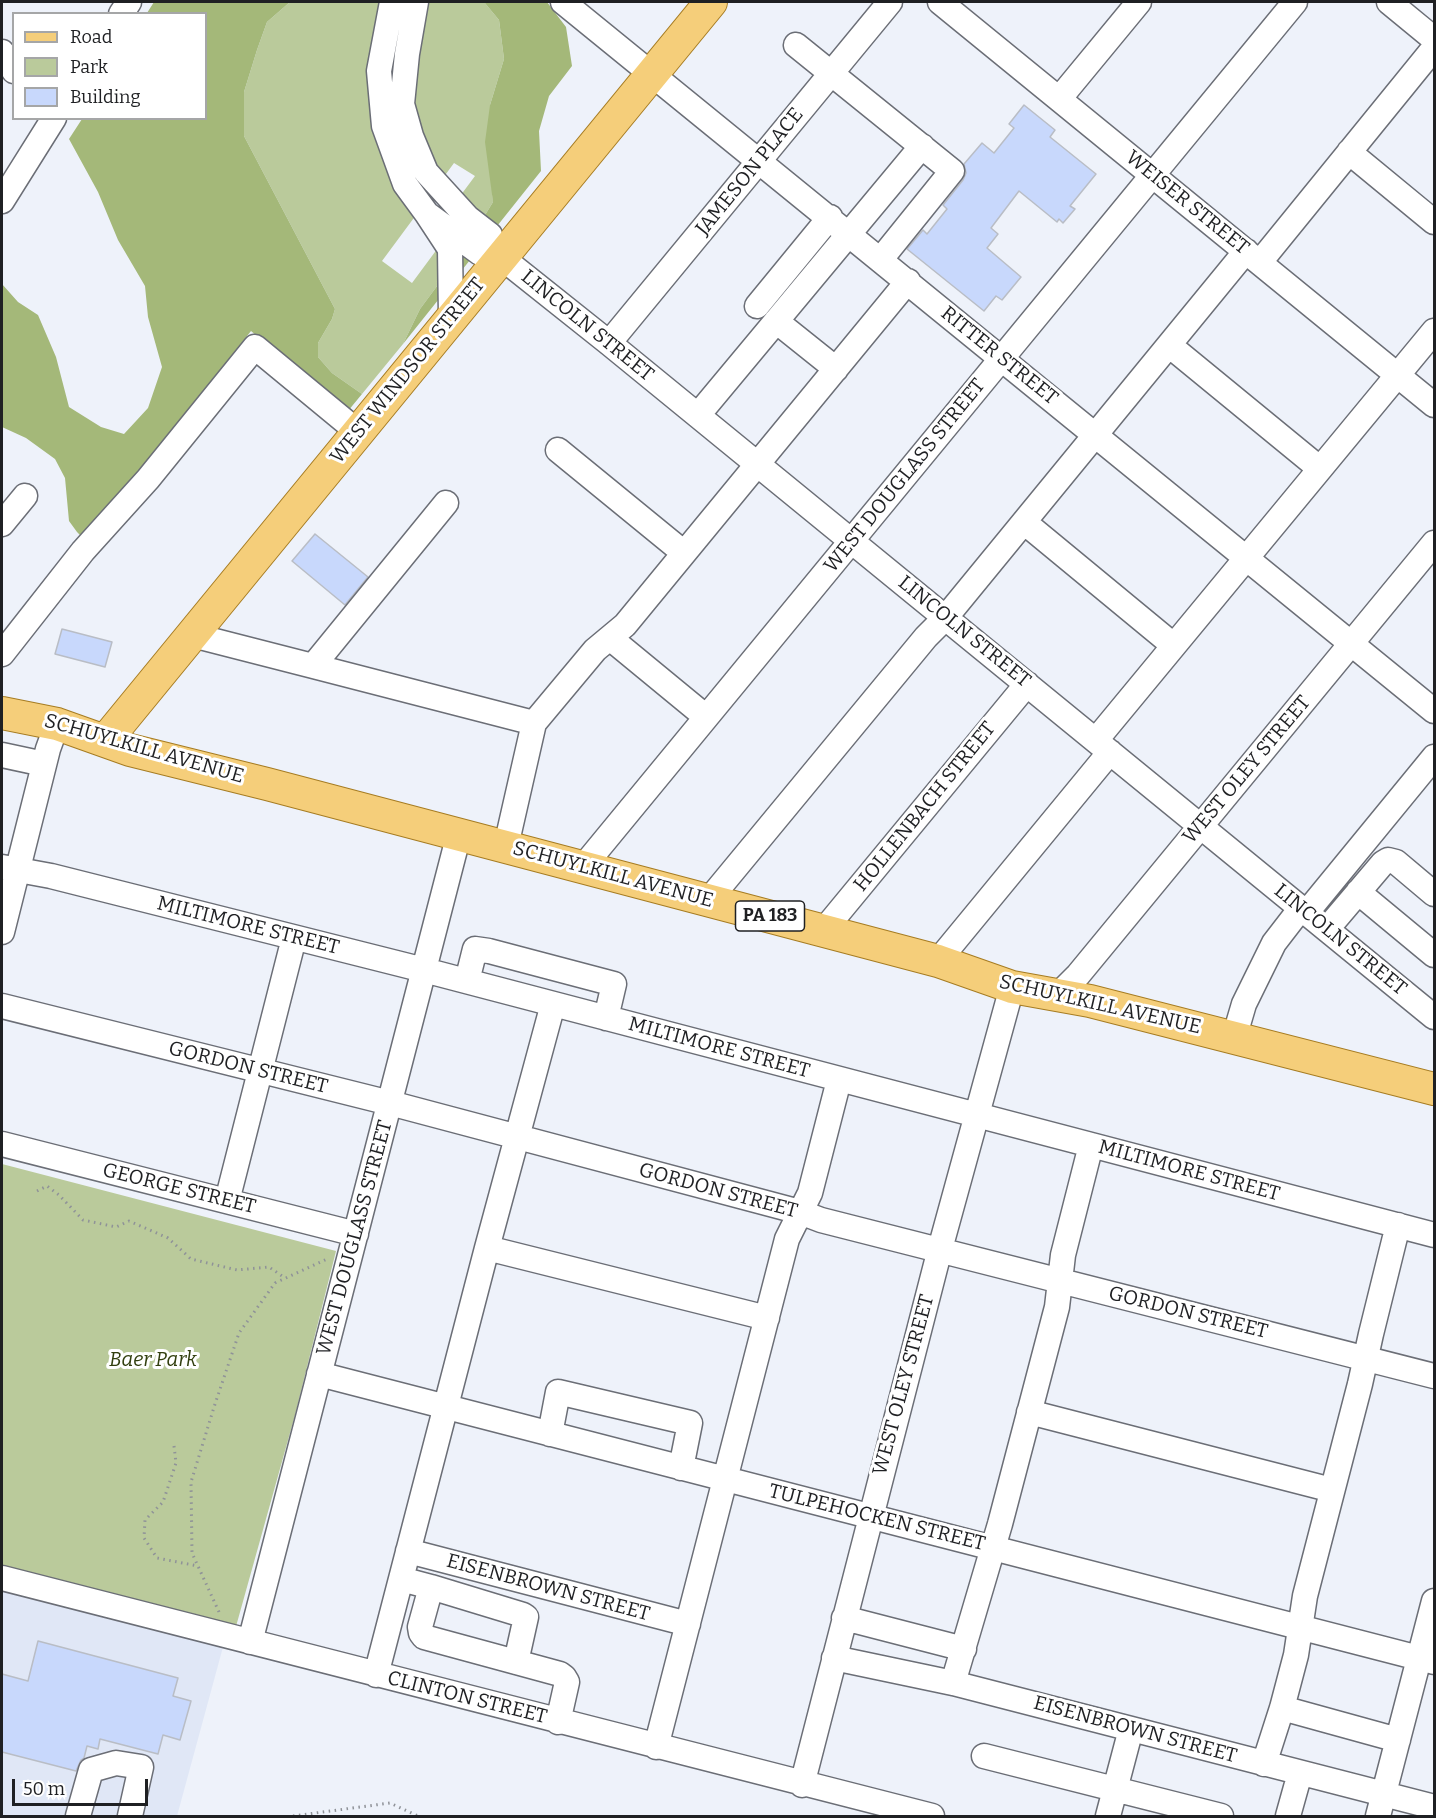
<!DOCTYPE html>
<style>
body{margin:0}
#map{position:relative;width:1436px;height:1818px;overflow:hidden;background:#eef2fa;font-family:Bitter,serif}
canvas{display:block}
.frame{position:absolute;inset:0;border:3px solid #1f2023;pointer-events:none}
.legend{position:absolute;left:12px;top:12px;width:195px;height:108px;box-sizing:border-box;background:#fff;border:2px solid #a5a6a7;margin:0;padding:8px 10px;list-style:none;font-size:18px;color:#1f2023}
.legend li{display:flex;align-items:center;gap:12px;height:30px}
.legend b{width:30px;border:2px solid #a5a6a7}
.scale{position:absolute;left:12px;top:1779px;width:136px;height:27px;box-sizing:border-box;border:3px solid #1f2023;border-top:0;padding-left:8px;font-size:18px;line-height:21px;white-space:nowrap;color:#1f2023;-webkit-text-stroke:4px #fff;paint-order:stroke}
</style>
<div id="map">
<canvas width="1436" height="1818"></canvas>
<div class="frame"></div>
<ul class="legend">
<li><b style="height:8px;background:#f5ce7a"></b>Road</li>
<li><b style="height:16px;background:#baca9b"></b>Park</li>
<li><b style="height:16px;background:#c8d8fc"></b>Building</li>
</ul>
<div class="scale">50 m</div>
</div>
<script>
const ctx = document.querySelector('canvas').getContext('2d');
ctx.lineJoin = 'round';
function fill(path, color) { ctx.fillStyle = color; ctx.fill(path, 'evenodd'); }
const shape = rows => new Path2D(rows.map(r => 'M' + r).join(''));
function strokePath(path, color, width, dash) { ctx.strokeStyle = color; ctx.lineWidth = width; ctx.lineCap = dash ? 'butt' : 'round'; ctx.setLineDash(dash || []); ctx.stroke(path); }
function write(font, color, halo, rows, align = 'center') {
  ctx.font = font + ' Bitter,serif'; ctx.lineWidth = 6; ctx.setLineDash([]); ctx.textBaseline = 'middle'; ctx.strokeStyle = halo; ctx.fillStyle = color; for (const [text, x, y, turn = 0] of rows) {
    ctx.save(); ctx.translate(x, y); ctx.rotate((+turn || 0) * Math.PI / 180); ctx.textAlign = isNaN(turn) ? turn : align; if (halo) ctx.strokeText(text, 0, 0); ctx.fillText(text, 0, 0); ctx.restore();
  }
}
const built = shape([
 [2,1589,223,1647,177,1816,2,1816]
]);
const green = shape([
 [290,2,484,2,499,20,504,59,490,105,491,177,493,202,463,251,420,309,403,344,362,394,332,373,318,357,318,343,332,319,335,309,244,136,244,92,257,50,267,22],
 [454,163,475,176,443,219,424,204],
 [419,211,449,233,412,283,382,261],
 [2,1164,336,1251,295,1415,235,1630,2,1566]
]);
const forest = shape([
 [154,2,290,2,267,22,257,50,244,92,244,136,335,309,332,319,318,343,318,357,332,373,362,394,348,411,251,331,147,463,82,537,77,532,69,521,65,478,55,459,26,438,2,427,2,284,18,302,38,315,56,357,69,407,101,427,124,434,148,408,162,367,148,317,145,286,118,240,98,192,69,139,82,119,206,118,206,14,147,13],
 [484,2,547,2,566,27,572,66,549,96,539,131,541,171,403,344,420,309,463,251,493,202,485,142,490,105,504,59,499,20]
]);
const building = shape([
 [1024,105,1055,130,1050,137,1096,174,1070,206,1075,209,1063,223,1059,219,1057,222,1019,191,991,228,998,234,987,248,1021,277,1002,300,996,296,984,311,907,249,923,230,927,234,947,209,943,205,963,180,966,173,964,164,982,143,994,153,1014,128,1009,124,1024,105],
 [315,534,368,577,345,605,292,561,315,534],
 [62,629,112,642,105,667,55,654,62,629],
 [38,1641,178,1678,173,1696,191,1701,180,1740,163,1735,158,1754,100,1739,98,1749,87,1746,84,1758,81,1760,76,1771,2,1752,2,1674,28,1681,38,1641]
]);
const path = shape([
 [37,1191,47,1186,59,1195,83,1220,116,1227,129,1221,168,1238,191,1259,237,1270,269,1267,285,1278],
 [174,1446,176,1463,163,1502,145,1520,144,1538,157,1558,198,1566],
 [219,1612,192,1553,191,1482,215,1404,239,1333,275,1283,327,1259],
 [293,1816,390,1803,418,1816]
]);
const minor = shape([
 [392,2,379,71,384,126,405,184,427,214,450,249,451,317],
 [416,2,407,54,402,104,411,136,426,172,468,218,490,235,492,250],
 [563,2,1434,711],
 [940,2,1434,405],
 [1389,2,1434,39],
 [121,14,129,2],
 [796,45,952,171,881,259],
 [2,52,14,71],
 [1059,99,1139,2],
 [1349,152,1434,222],
 [2,201,54,118],
 [427,214,480,253,492,250,501,257,609,343,1434,1017],
 [1260,262,1434,48],
 [757,306,830,217],
 [776,321,836,369],
 [609,343,890,2],
 [1169,345,1319,468],
 [698,415,922,146],
 [558,450,684,553],
 [1024,522,1173,645],
 [2,524,25,496],
 [192,635,313,666,446,503],
 [610,638,706,717],
 [2,654,83,551,148,479,255,347,358,432],
 [313,666,534,723,595,650,625,625,908,281],
 [1096,740,1434,331],
 [2,755,44,764],
 [506,846,534,723],
 [2,867,51,876,424,970,1434,1235],
 [583,867,1295,2],
 [1358,892,1434,955],
 [708,901,926,637,946,617,1246,251],
 [1307,912,1434,757],
 [1327,929,1383,863,1388,860,1396,862,1434,894],
 [824,930,1027,684],
 [2,932,48,749,57,724],
 [938,961,1110,752],
 [467,981,475,949,489,951,614,984,606,1018],
 [1058,995,1078,975,1434,543],
 [2,1006,390,1103,800,1212,821,1220,1434,1376],
 [1234,1038,1244,1004,1274,943,1301,908],
 [2,1144,356,1234],
 [227,1201,294,938],
 [487,1248,767,1318],
 [319,1374,1434,1662],
 [1029,1412,1332,1490],
 [550,1434,558,1392,690,1423,681,1468],
 [408,1551,688,1624],
 [2,1578,932,1816],
 [401,1579,431,1587,420,1627,421,1633,424,1637,560,1674,564,1677,567,1682,558,1722],
 [431,1587,523,1615,526,1617,516,1662],
 [844,1618,964,1649],
 [250,1642,459,834],
 [834,1658,953,1683,1434,1807],
 [376,1675,487,1248,553,1004],
 [953,1683,1000,1524,1057,1307,1063,1255,1091,1145],
 [1282,1708,1398,1740],
 [656,1747,787,1239,810,1193,839,1080],
 [984,1756,1221,1816],
 [1264,1764,1282,1708,1296,1655,1305,1596,1360,1384,1371,1334,1398,1225],
 [802,1785,940,1249,1012,987],
 [78,1816,91,1770,116,1763,141,1767,130,1816],
 [1108,1816,1131,1729],
 [1288,1816,1300,1773],
 [1378,1816,1434,1601]
]);
const major = shape([
 [2,713,57,724,130,750,267,784,938,961,1012,987,1090,1001,1434,1089],
 [105,741,711,2]
]);
const shields = [
 [770,916,69]
];
const shieldNames = [
 ["PA 183",770,916]
];
const streetNames = [
 ["JAMESON PLACE",750,172,-51],
 ["WEISER STREET",1187,203,39],
 ["LINCOLN STREET",587,326,39],
 ["RITTER STREET",999,356,39],
 ["WEST WINDSOR STREET",408,371,-51],
 ["WEST DOUGLASS STREET",905,476,-51],
 ["LINCOLN STREET",964,632,39],
 ["SCHUYLKILL AVENUE",144,749,16],
 ["WEST OLEY STREET",1247,770,-50],
 ["HOLLENBACH STREET",925,807,-51],
 ["SCHUYLKILL AVENUE",613,875,15],
 ["MILTIMORE STREET",248,926,14],
 ["LINCOLN STREET",1340,940,39],
 ["SCHUYLKILL AVENUE",1100,1005,13],
 ["MILTIMORE STREET",719,1048,15],
 ["GORDON STREET",248,1068,14],
 ["MILTIMORE STREET",1189,1171,15],
 ["GEORGE STREET",179,1189,14],
 ["GORDON STREET",718,1191,15],
 ["WEST DOUGLASS STREET",355,1238,-75],
 ["GORDON STREET",1188,1313,14],
 ["WEST OLEY STREET",904,1385,-75],
 ["TULPEHOCKEN STREET",877,1518,14],
 ["EISENBROWN STREET",548,1588,15],
 ["CLINTON STREET",467,1698,14],
 ["EISENBROWN STREET",1135,1730,15]
];
const parkNames = [
 ["Baer Park",153,1360]
];
fill(built, '#e0e7f6');
fill(green, '#baca9b');
fill(forest, '#a4b879');
fill(building, '#c8d8fc');
strokePath(building, '#b9bdc5', 1.5);
strokePath(minor, '#6b6e76', 27);
strokePath(major, '#a67c22', 34);
strokePath(path, '#8f9298', 3, [1.5, 4.5]);
strokePath(minor, '#fff', 24);
strokePath(major, '#f5ce7a', 32);
for (const [x, y, w] of shields) { const box = new Path2D(); box.roundRect(x - w / 2, y - 15, w, 30, 4.5); ctx.fillStyle = '#fff'; ctx.fill(box); strokePath(box, '#1f2023', 1.5); }
write('bold 18px', '#1f2023', null, shieldNames);
write('20px', '#1f2023', '#fff', streetNames);
write('italic 20px', '#323f0f', '#fff', parkNames);
</script>
